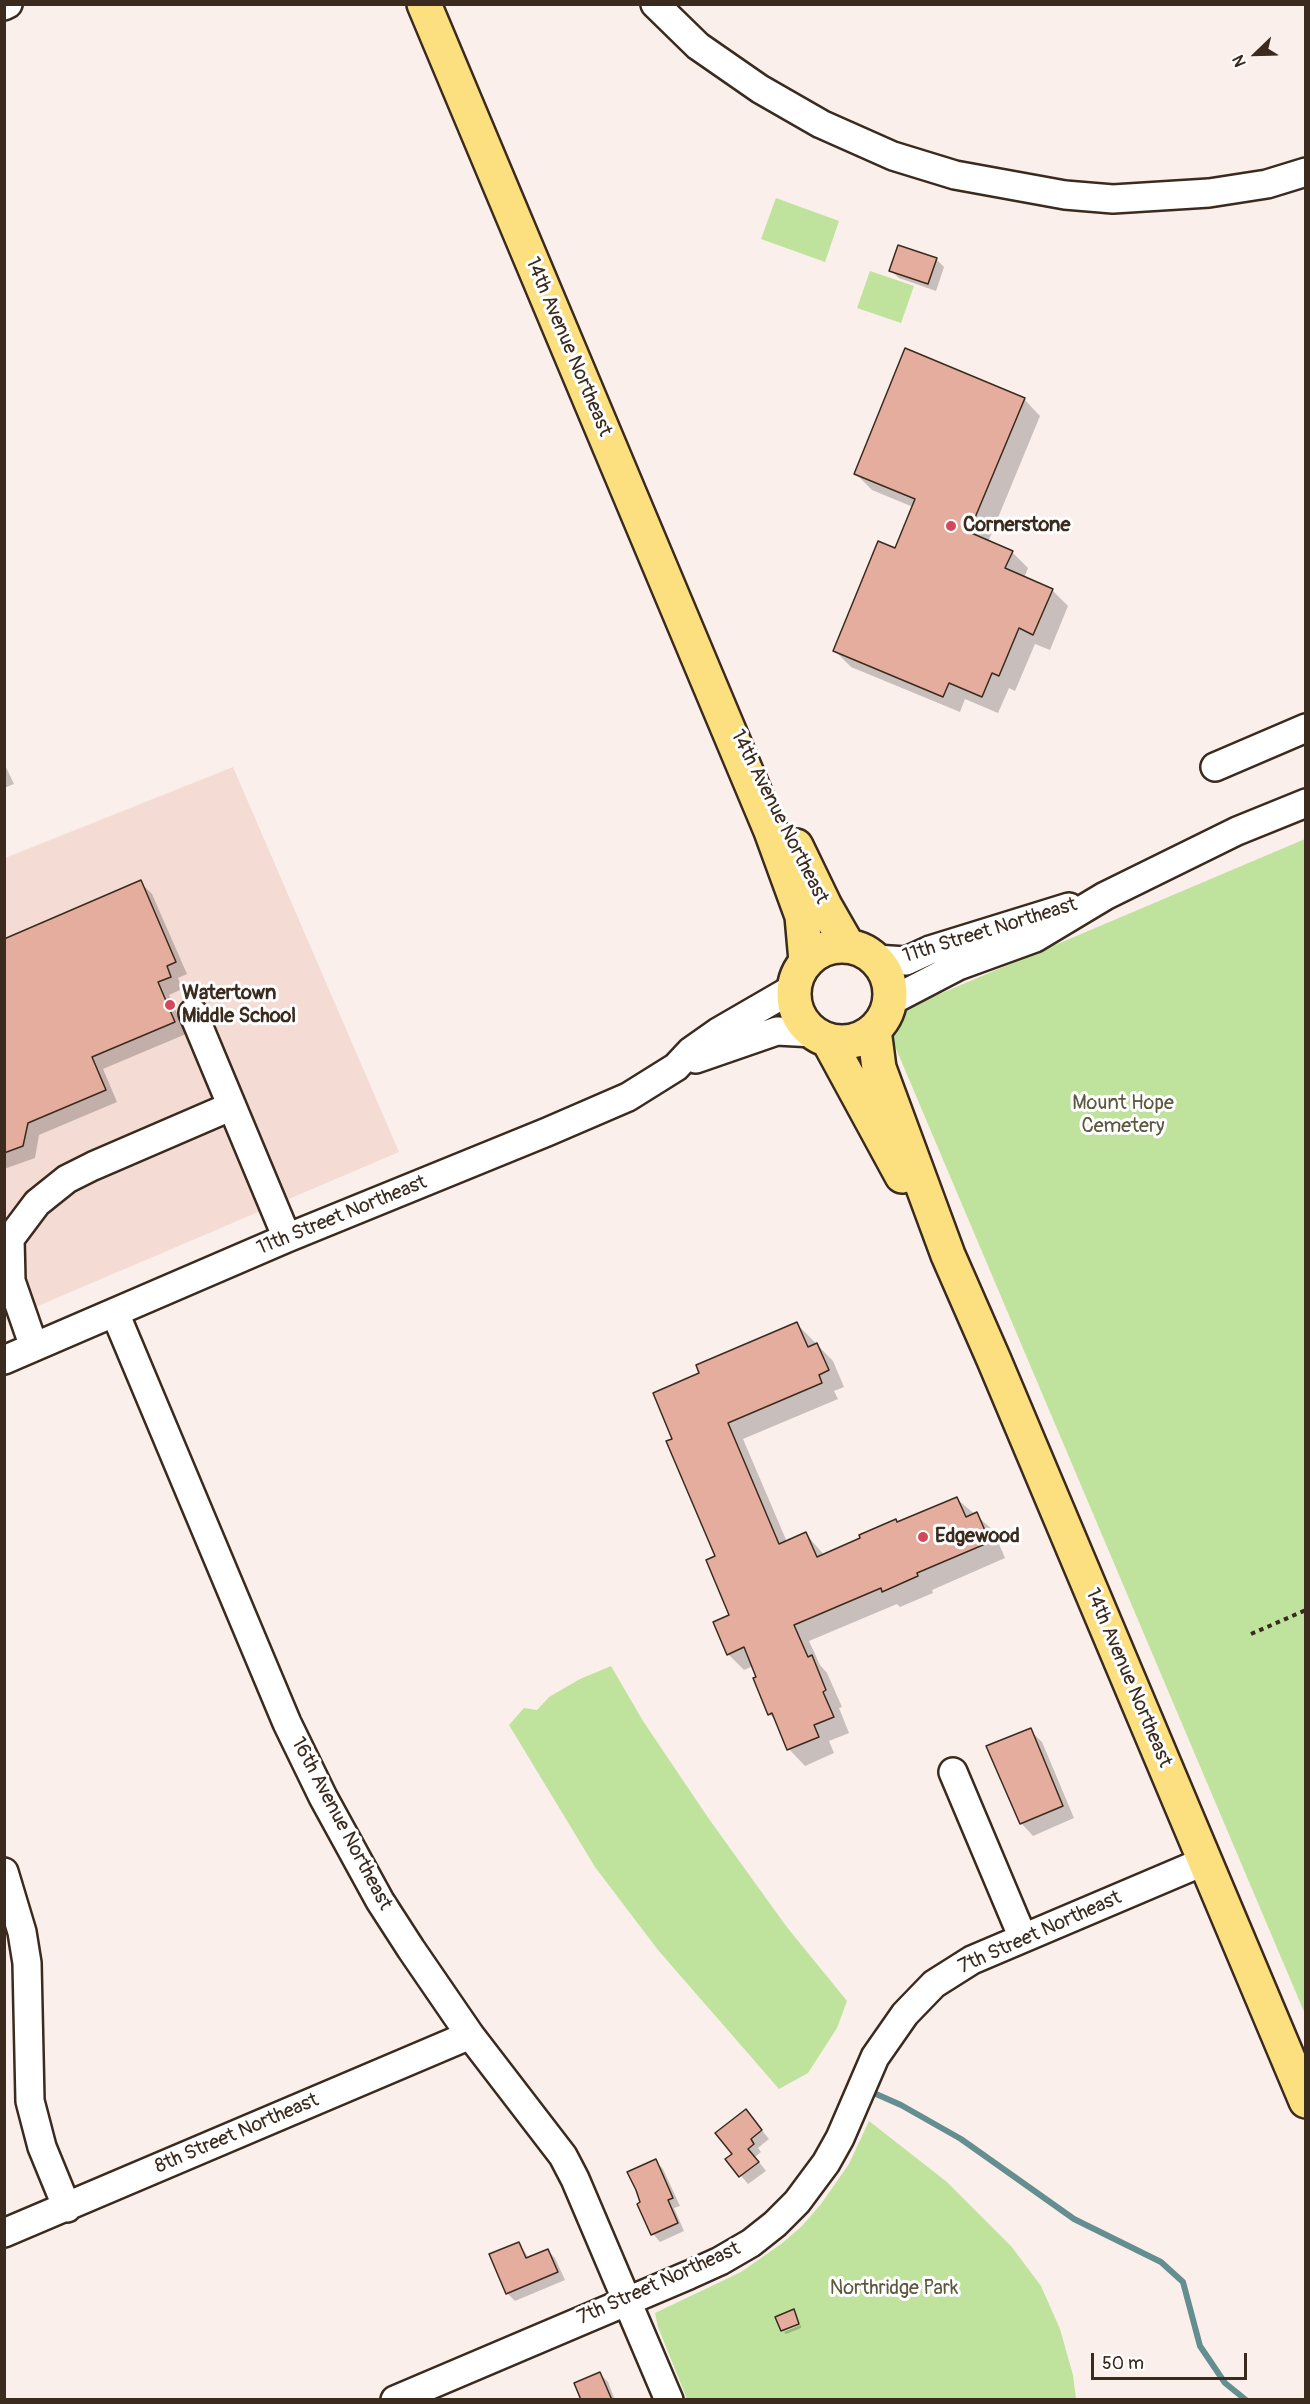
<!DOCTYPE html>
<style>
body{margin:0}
#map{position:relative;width:1310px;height:2404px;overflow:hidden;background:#faefeb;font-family:Pangolin,sans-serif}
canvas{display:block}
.frame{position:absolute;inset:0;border:6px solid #3b2a1e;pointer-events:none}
.north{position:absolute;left:1226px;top:24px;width:60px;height:60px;-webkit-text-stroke:4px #fff;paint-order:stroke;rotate:247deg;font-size:16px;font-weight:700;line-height:24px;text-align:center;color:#3b2a1e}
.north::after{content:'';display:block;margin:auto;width:21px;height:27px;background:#3b2a1e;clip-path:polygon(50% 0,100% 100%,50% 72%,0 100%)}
.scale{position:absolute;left:1091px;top:2353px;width:156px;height:27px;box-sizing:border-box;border:3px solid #3b2a1e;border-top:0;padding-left:8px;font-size:18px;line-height:21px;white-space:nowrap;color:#3b2a1e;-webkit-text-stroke:4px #fff;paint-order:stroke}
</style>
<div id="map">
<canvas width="1310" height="2404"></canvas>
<div class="frame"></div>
<div class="north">N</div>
<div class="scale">50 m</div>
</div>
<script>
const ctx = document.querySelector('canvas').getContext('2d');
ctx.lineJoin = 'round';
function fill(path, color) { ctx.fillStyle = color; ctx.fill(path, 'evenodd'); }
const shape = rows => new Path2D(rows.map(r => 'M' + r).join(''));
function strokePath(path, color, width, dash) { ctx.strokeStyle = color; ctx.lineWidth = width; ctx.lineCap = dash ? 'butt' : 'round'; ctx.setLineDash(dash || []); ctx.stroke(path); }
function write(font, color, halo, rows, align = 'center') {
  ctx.font = font + ' Pangolin,sans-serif'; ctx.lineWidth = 6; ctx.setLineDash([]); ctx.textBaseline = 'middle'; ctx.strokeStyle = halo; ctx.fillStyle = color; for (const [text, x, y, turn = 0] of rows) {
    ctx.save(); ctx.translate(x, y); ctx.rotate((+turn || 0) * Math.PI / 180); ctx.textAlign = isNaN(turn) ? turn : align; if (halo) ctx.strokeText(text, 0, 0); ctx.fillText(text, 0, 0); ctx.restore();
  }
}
const built = shape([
 [233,767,399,1152,5,1320,5,858]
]);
const green = shape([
 [776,198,839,221,825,262,761,239],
 [870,271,914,286,901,323,857,308],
 [1305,839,1305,2014,883,1018],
 [611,1666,643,1721,709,1819,786,1926,847,2001,837,2028,808,2073,779,2089,658,1950,595,1867,509,1725,524,1708,537,1710,549,1697,580,1679],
 [869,2121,947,2182,1011,2246,1041,2286,1060,2329,1073,2375,1076,2399,687,2399,658,2327,655,2313,741,2272,781,2244,802,2226,821,2204,849,2164]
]);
const shadow = shape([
 [936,259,944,267,936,291,899,278,891,271],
 [1024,399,1040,416,988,542,1012,552,1028,568,1024,578,1052,590,1068,606,1050,650,1035,644,1015,691,1009,688,998,713,965,699,960,712,851,667,835,651,896,550,913,507,872,490,855,473],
 [4,763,14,784,4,788],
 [140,882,152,894,187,974,178,978,182,989,169,995,186,1034,103,1069,117,1102,39,1135,35,1158,4,1169,4,940],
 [797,1324,833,1361,844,1387,834,1391,838,1399,743,1439,787,1542,806,1534,824,1555,957,1499,993,1530,1005,1558,932,1590,933,1593,900,1607,897,1604,809,1641,820,1665,827,1673,842,1707,839,1708,849,1733,829,1741,834,1753,805,1766,789,1749,777,1721,769,1714,753,1666,744,1670,728,1654,731,1615,717,1557,674,1439,701,1374],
 [1030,1730,1042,1742,1074,1818,1033,1836,1021,1823],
 [746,2111,769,2139,758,2148,761,2152,755,2157,766,2171,748,2184,727,2159,734,2154],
 [655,2161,663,2169,680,2206,674,2208,684,2231,660,2242,653,2234,642,2203],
 [519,2244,529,2258,548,2251,555,2258,565,2280,515,2301,507,2293],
 [801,2325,801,2328,786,2334,784,2332],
 [600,2374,608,2382,615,2400,582,2400]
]);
const stream = shape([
 [867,2090,901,2105,961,2139,1074,2219,1161,2262,1183,2282,1200,2346,1225,2383,1246,2400]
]);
const building = shape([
 [898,245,937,258,928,284,889,271,898,245],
 [905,348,1025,398,969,532,1013,551,1005,568,1053,589,1033,635,1019,628,999,676,992,673,982,697,949,683,943,697,833,651,878,541,895,548,915,499,854,474,905,348],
 [141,880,176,962,167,966,171,977,158,982,175,1022,92,1057,106,1090,28,1123,23,1146,4,1153,4,939,141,880],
 [797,1322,808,1347,817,1343,829,1370,819,1375,822,1383,728,1423,779,1544,806,1532,817,1557,860,1538,859,1535,896,1519,897,1522,957,1497,966,1517,977,1512,990,1542,917,1573,918,1576,882,1592,881,1588,794,1625,808,1657,812,1655,826,1690,823,1692,834,1717,814,1725,819,1737,787,1750,772,1713,768,1715,753,1678,756,1677,744,1647,727,1655,713,1622,729,1615,706,1560,715,1556,666,1441,672,1439,653,1393,699,1373,696,1365,797,1322],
 [1031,1728,1063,1806,1020,1824,986,1746,1031,1728],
 [746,2109,762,2130,751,2139,754,2144,748,2149,759,2162,739,2177,725,2159,732,2154,715,2133,746,2109],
 [656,2159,673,2198,668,2200,678,2223,651,2235,637,2204,640,2202,636,2190,627,2172,656,2159],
 [519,2242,526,2258,548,2249,558,2272,506,2294,489,2254,519,2242],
 [794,2309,799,2324,781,2331,775,2317,794,2309],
 [600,2372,612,2400,581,2400,574,2383,600,2372]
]);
const path = shape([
 [1251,1634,1306,1610]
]);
const minor = shape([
 [655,4,698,46,760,89,821,124,893,156,955,175,1065,195,1113,199,1209,193,1267,184,1306,172],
 [4,6,8,4],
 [1215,767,1306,728],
 [875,959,906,961,930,950,1069,907],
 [889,1002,958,966,1035,938,1105,896,1237,831,1306,803],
 [193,1013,287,1238],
 [696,1059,777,1031,814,1033],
 [115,1313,287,1723,323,1797,380,1901,411,1949,470,2035,563,2156,575,2179,669,2400],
 [34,1347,11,1281,10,1239,37,1203,67,1179,93,1166,232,1106],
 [4,1360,287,1238,547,1132,628,1097,676,1067,691,1051,718,1032,794,988],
 [953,1772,1023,1938],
 [4,1872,22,1932,27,1963,30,2101,42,2147,67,2208],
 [4,2233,470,2035],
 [395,2400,689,2275,720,2261,751,2243,775,2224,797,2202,826,2163,840,2138,875,2057,905,2014,934,1984,972,1960,1205,1861]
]);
const major = shape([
 [424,4,771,831,802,916,806,961],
 [796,846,825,906,848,946],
 '794 994a48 48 0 1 1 96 0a48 48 0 1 1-96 0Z',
 [874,1030,879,1068,948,1255,994,1360,1306,2101],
 [828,1040,902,1176]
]);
const markers = [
 [951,526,6,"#d1495b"],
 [170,1005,6,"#d1495b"],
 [923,1537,6,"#d1495b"]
];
const streetNames = [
 ["14th Avenue Northeast",568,347,67],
 ["14th Avenue Northeast",779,817,63],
 ["11th Street Northeast",990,931,-17],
 ["11th Street Northeast",342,1216,-22],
 ["14th Avenue Northeast",1128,1678,67],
 ["16th Avenue Northeast",341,1824,62],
 ["7th Street Northeast",1040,1933,-24],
 ["8th Street Northeast",237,2134,-23],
 ["7th Street Northeast",659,2284,-24]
];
const poiNames = [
 ["Cornerstone",963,526],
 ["Watertown",182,994],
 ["Middle School",182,1017],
 ["Edgewood",935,1537]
];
const parkNames = [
 ["Mount Hope",1123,1104],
 ["Cemetery",1123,1127],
 ["Northridge Park",894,2289]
];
fill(built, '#f4dbd4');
fill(green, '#bfe39d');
fill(shadow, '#0003');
strokePath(stream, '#658e90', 6);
fill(building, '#e5ad9d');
strokePath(building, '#3b2a1e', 1.5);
strokePath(minor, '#3b2a1e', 32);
strokePath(major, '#3b2a1e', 38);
strokePath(path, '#3b2a1e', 4, [4.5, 4.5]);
strokePath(minor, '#fff', 27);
strokePath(major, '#fce080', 33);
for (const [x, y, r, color] of markers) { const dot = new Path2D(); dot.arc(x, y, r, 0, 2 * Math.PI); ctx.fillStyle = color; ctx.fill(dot); strokePath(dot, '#fff', 2); }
write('20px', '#3b2a1e', '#fff', streetNames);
write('bold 20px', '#3b2a1e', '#fff', poiNames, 'left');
write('20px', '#5c583e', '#fff', parkNames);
</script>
